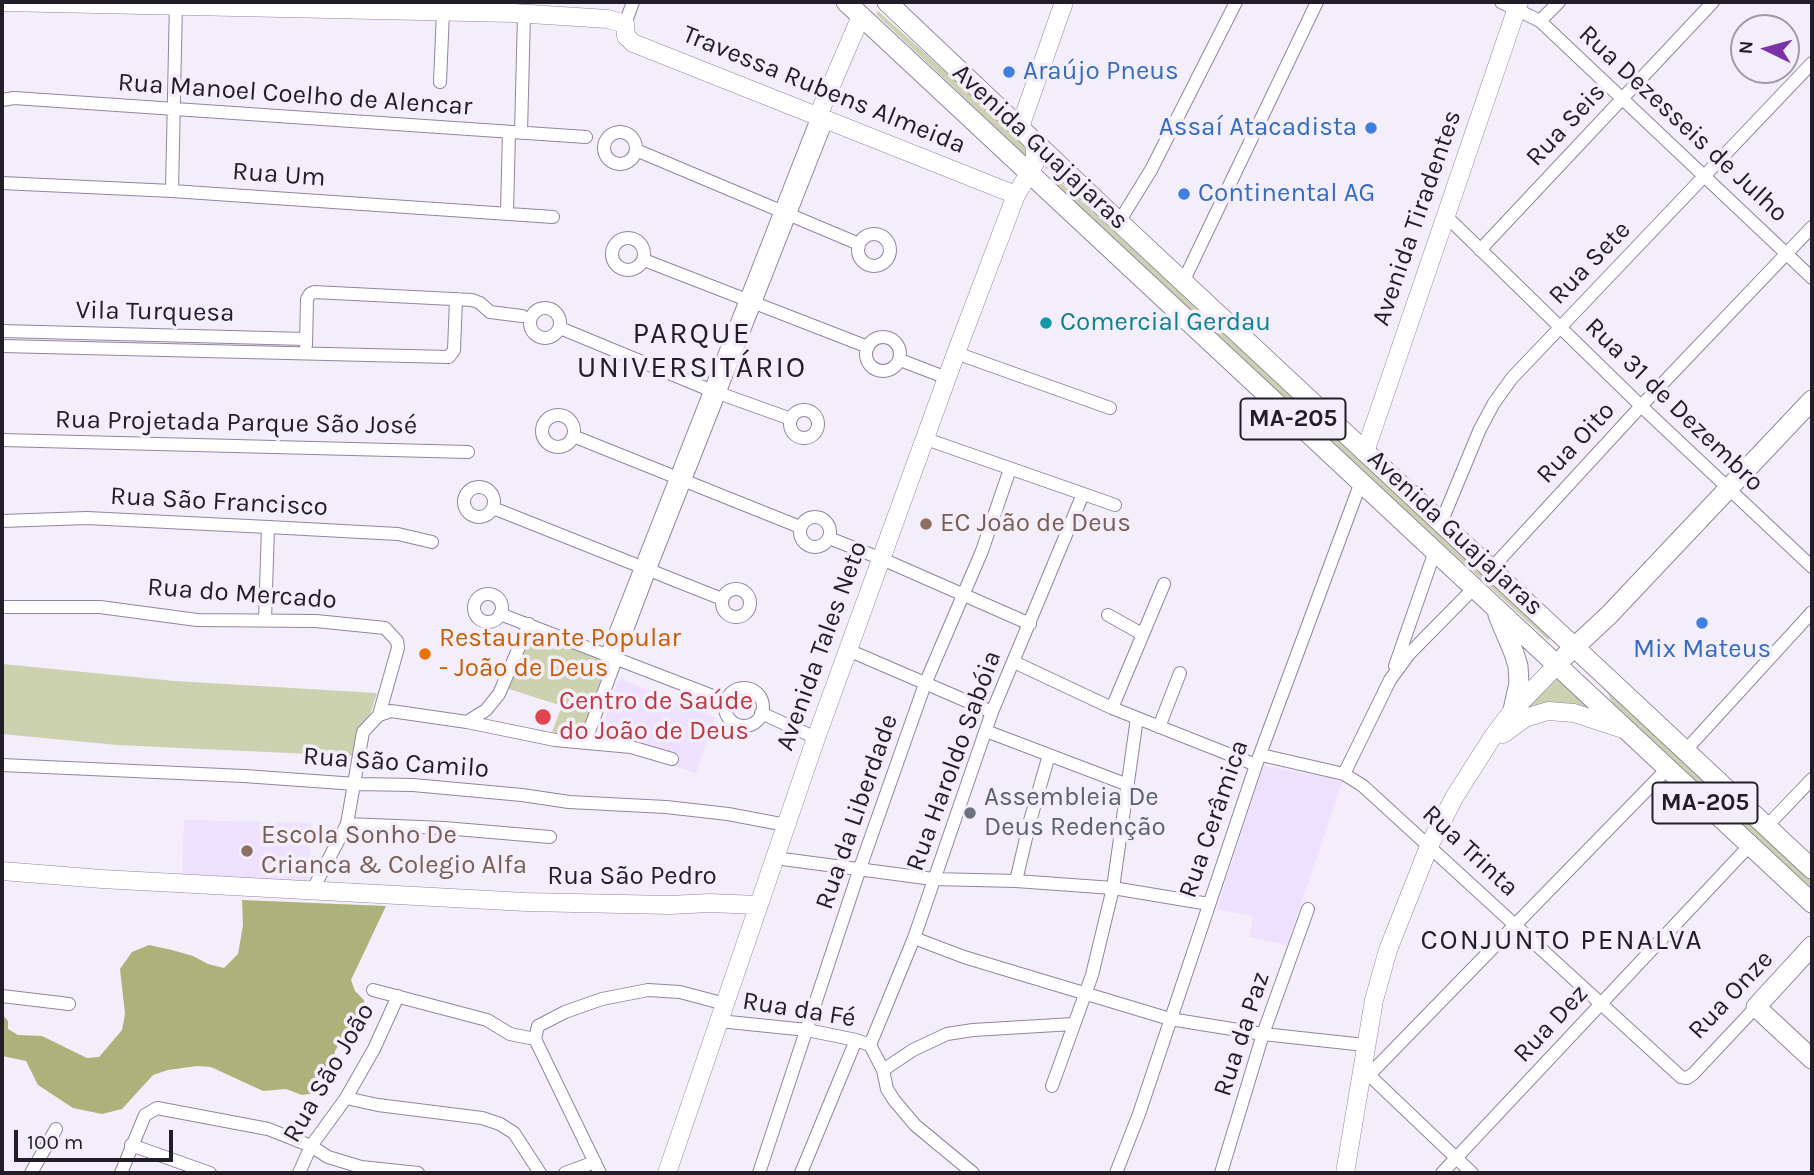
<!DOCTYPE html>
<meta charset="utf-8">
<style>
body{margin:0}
#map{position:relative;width:1814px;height:1175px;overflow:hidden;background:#f4eefb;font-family:Karla,sans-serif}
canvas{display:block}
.frame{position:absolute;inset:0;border:4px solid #221d28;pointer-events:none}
.north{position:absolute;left:1730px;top:14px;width:70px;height:70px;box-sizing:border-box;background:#f4eefb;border:2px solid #a09aa7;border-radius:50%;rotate:275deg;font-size:19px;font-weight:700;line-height:28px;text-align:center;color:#221d28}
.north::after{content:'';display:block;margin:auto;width:24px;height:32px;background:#7a33a6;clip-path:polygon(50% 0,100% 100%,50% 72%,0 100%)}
.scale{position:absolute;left:14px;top:1130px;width:159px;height:32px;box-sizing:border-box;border:4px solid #221d28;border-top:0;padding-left:9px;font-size:21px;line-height:24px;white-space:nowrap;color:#221d28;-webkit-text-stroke:5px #f4eefb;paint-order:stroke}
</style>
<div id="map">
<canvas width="1814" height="1175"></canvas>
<div class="frame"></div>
<div class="north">N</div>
<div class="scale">100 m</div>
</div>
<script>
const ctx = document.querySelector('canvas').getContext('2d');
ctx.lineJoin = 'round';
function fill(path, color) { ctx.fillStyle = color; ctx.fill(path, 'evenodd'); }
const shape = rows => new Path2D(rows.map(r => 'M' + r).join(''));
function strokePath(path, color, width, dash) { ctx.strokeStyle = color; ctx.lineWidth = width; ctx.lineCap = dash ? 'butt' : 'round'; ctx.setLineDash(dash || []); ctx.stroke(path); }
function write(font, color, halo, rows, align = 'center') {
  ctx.font = font + ' Karla,sans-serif'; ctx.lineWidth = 7; ctx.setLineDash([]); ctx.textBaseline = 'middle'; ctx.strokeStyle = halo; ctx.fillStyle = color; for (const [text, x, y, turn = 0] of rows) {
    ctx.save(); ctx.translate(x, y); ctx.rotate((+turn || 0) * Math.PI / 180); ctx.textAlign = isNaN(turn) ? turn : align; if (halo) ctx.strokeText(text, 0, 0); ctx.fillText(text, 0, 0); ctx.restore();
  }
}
const built = shape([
 [619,678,715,717,696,773,675,766,677,756,601,732],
 [1263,766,1343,780,1287,945,1249,937,1253,916,1217,909],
 [184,820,311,823,309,886,182,879]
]);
const green = shape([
 [878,11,1030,148,1029,159,876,14],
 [1055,177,1551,636,1548,640,1326,438,1053,183],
 [533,634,606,662,589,718,578,732,571,736,552,732,562,706,506,688,528,635],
 [2,664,175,681,377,693,369,718,353,756,117,745,2,734],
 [1555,672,1593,709,1589,711,1562,703,1549,703,1523,711],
 [1606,688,1812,881,1812,890,1612,703]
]);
const forest = shape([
 [242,900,386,906,351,980,355,991,364,1000,367,1016,362,1032,350,1041,340,1043,335,1051,329,1087,320,1092,302,1095,286,1089,263,1091,211,1067,197,1066,168,1070,153,1075,122,1109,102,1114,73,1108,38,1085,26,1061,2,1056,2,1014,8,1021,8,1029,18,1035,42,1036,87,1058,99,1057,122,1030,125,1014,120,969,132,952,149,945,172,950,193,956,208,964,224,968,238,954,243,925]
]);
const street = shape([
 [1501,2,1540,21,1812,278],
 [1540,21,1559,2],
 [625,24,633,2],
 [440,82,443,12],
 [2,100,14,98,586,137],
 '604 148a16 16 0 1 1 32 0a16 16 0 1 1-32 0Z',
 [521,133,524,14],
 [636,150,859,244],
 [2,183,172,191,553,217],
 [172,191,176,2],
 [507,212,509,132],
 [1446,216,1641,406,1812,567],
 [1119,222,1151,170,1236,2],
 '858 250a16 16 0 1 1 32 0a16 16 0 1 1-32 0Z',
 '612 254a16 16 0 1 1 32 0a16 16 0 1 1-32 0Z',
 [1480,250,1713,2],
 [644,260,868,347],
 [1183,282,1317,2],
 '530 323a15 15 0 1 1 30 0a15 15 0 1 1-30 0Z',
 [560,328,710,390,791,419],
 [2,331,306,339],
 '866 354a17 17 0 1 1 34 0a17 17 0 1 1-34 0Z',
 [306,345,307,299,310,294,314,292,472,300,480,303,490,312,522,316],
 [2,346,449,357,454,350,456,299],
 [956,353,1110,408],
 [900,360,947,378],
 '790 424a14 14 0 1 1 28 0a14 14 0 1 1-28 0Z',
 '542 431a16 16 0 1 1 32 0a16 16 0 1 1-32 0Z',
 [573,436,800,527],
 [926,439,1115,505],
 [2,440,468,452],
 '464 502a15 15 0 1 1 30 0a15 15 0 1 1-30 0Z',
 [493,508,722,599],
 '800 532a15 15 0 1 1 30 0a15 15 0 1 1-30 0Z',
 [2,521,87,518,268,527,398,534,432,542],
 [1441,523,1480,429,1494,403,1512,378,1812,63],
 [829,538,882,559,1030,624],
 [1491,569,1641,406,1812,227],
 '722 603a14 14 0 1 1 28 0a14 14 0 1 1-28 0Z',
 '474 608a14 14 0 1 1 28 0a14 14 0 1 1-28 0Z',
 [2,607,100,607,197,620,316,621,385,628,397,641,398,648,379,715],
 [500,614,726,701],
 [1108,615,1142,634],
 [265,620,268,527],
 [848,650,992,712],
 [607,654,818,116],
 [1014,662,1112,708,1256,765],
 [1395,666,1435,551],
 '725 707a19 19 0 1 1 38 0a19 19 0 1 1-38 0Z',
 [1112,708,1164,584],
 [761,713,816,738],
 [467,722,486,710,499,694,529,624],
 [1159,727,1180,673],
 [986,731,1128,785],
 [585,742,650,569,827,120],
 [1685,751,1812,612],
 [1261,755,1344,774,1363,786,1681,1077,1687,1078,1693,1074,1756,1007],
 [2,765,244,776,356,784,413,785,522,795,569,802,666,807,728,814,786,825],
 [1344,774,1390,680,1409,654,1474,588],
 [347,824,444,828,550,837],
 [1766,827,1812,779],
 [775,858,933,879,1016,881,1113,888,1209,904],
 [1016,881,1030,821,1049,755],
 [312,891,347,824,363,732,379,715,391,711,467,722,555,740,631,747,672,759],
 [914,938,964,957,1170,1019,1263,1034,1365,1045],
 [373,990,487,1020,510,1034,535,1039],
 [2,996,69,1004],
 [719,1021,807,1030,856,1040,870,1045,883,1070,887,1089,894,1100,915,1125,973,1173],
 [535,1039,538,1026,565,1012,602,999,648,990,680,992,725,1004],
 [535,1039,600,1173],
 [870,1045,914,938,992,712,1083,494],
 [883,1070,913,1050,947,1034,973,1030,1073,1024],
 [1361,1075,1369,1075,1472,1173],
 [1369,1075,1668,768],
 [1052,1086,1092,975,1113,888,1137,718],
 [346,1098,378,1105,482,1118,500,1124,514,1133,540,1173],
 [131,1145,210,1173],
 [31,1173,56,1129],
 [121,1173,145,1115,157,1108,268,1129,311,1146,328,1157,361,1167,418,1173],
 [299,1173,311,1146,346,1098,374,1049,398,996],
 [565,1173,595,1162],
 [759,1173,860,868,925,684,982,551,1010,469],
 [801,1173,856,1040],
 [1116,1173,1139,1114,1256,765,1361,482],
 [1221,1173,1263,1034,1308,909],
 [1442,1173,1750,845]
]);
const secondary = shape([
 [2,2,514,13,608,19,625,24,626,36,633,43,1016,195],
 [818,116,861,16],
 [1020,127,1064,2],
 [1365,452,1519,2],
 [1503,734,1525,718,1548,711,1574,713,1626,730],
 [2,871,102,879,526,902,670,905,709,903,759,905],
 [667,1173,816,738,956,353,1016,195,1035,163,1035,142],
 [1345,1173,1374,1000,1388,950,1430,844,1455,796,1492,738,1513,710,1557,665]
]);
const primary = shape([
 [846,2,1812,903],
 [887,2,1119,222,1812,869],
 [1498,615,1514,653,1518,666,1519,683,1513,710],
 [1565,656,1609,615,1812,400],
 [1812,946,1756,1007,1812,1059]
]);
const markers = [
 [1009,72,7,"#3f7fe0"],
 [1371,128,7,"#3f7fe0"],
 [1184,194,7,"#3f7fe0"],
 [1046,323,7,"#0f9aa8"],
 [926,524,7,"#8d6e63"],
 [1702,623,7,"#3f7fe0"],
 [425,654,7,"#e8710a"],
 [543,717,9,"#e0444e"],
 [970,813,7,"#6b7280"],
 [247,851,7,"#8d6e63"]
];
const shields = [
 [1293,419,105],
 [1705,803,105]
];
const shieldNames = [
 ["MA-205",1293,419],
 ["MA-205",1705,803]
];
const shopNames = [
 ["Araújo Pneus",1023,72],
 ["Assaí Atacadista",1357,128,"right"],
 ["Continental AG",1198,194],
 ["Mix Mateus",1702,650,"center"]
];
const streetNames = [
 ["Travessa Rubens Almeida",824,90,22],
 ["Rua Manoel Coelho de Alencar",295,95,4],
 ["Rua Dezesseis de Julho",1683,124,43],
 ["Rua Seis",1566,125,-47],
 ["Avenida Guajajaras",1040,147,43],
 ["Rua Um",279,175,4],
 ["Avenida Tiradentes",1417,218,-71],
 ["Rua Sete",1590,263,-46],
 ["Vila Turquesa",155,312,1],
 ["Rua 31 de Dezembro",1674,405,44],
 ["Rua Projetada Parque São José",236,423,1],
 ["Rua Oito",1576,443,-47],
 ["Rua São Francisco",219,502,3],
 ["Avenida Guajajaras",1455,533,43],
 ["Rua do Mercado",242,594,4],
 ["Avenida Tales Neto",822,646,-70],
 ["Rua Haroldo Sabóia",954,761,-70],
 ["Rua São Camilo",396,763,4],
 ["Rua da Liberdade",857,812,-71],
 ["Rua Cerâmica",1214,819,-71],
 ["Rua Trinta",1470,851,43],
 ["Rua São Pedro",632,877],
 ["Rua Onze",1731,995,-47],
 ["Rua da Fé",799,1010,9],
 ["Rua Dez",1551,1024,-47],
 ["Rua da Paz",1242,1034,-72],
 ["Rua São João",329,1073,-60]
];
const cultureNames = [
 ["Comercial Gerdau",1060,323]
];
const educationNames = [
 ["EC João de Deus",940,524],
 ["Escola Sonho De",261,836],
 ["Crianca & Colegio Alfa",261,866]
];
const foodNames = [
 ["Restaurante Popular",439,639],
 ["- João de Deus",439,669]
];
const healthNames = [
 ["Centro de Saúde",559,702],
 ["do João de Deus",559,732]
];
const worshipNames = [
 ["Assembleia De",984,798],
 ["Deus Redenção",984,828]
];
const neighbourhoodNames = [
 ["CONJUNTO PENALVA",1562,941]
];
const quarterNames = [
 ["PARQUE",692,334],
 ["UNIVERSITÁRIO",692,368]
];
fill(built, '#eee0ff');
fill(green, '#ccd1af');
fill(forest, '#abb37a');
strokePath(street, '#9284a1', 14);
strokePath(secondary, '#9284a1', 19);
strokePath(primary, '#9284a1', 21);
strokePath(street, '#fff', 12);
strokePath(secondary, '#fff', 18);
strokePath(primary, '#fff', 19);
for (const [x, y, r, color] of markers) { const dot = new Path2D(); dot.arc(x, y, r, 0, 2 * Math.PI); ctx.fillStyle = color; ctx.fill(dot); strokePath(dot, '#f4eefb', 2.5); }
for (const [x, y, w] of shields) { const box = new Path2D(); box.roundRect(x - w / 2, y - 20.5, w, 41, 5); ctx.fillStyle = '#f4eefb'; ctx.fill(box); strokePath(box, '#221d28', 2); }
write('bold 24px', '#221d28', null, shieldNames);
write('26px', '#366cbe', '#f4eefb', shopNames, 'left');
write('26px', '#221d28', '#f4eefb', streetNames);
write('26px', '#0d838f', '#f4eefb', cultureNames, 'left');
write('26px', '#785e54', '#f4eefb', educationNames, 'left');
write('26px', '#c56008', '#f4eefb', foodNames, 'left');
write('26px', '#be3a42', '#f4eefb', healthNames, 'left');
write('26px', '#5b616d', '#f4eefb', worshipNames, 'left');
ctx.letterSpacing = '2px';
write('28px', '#221d28', '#f4eefb', neighbourhoodNames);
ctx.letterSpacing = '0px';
ctx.letterSpacing = '2px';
write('30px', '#221d28', '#f4eefb', quarterNames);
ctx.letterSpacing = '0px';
</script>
